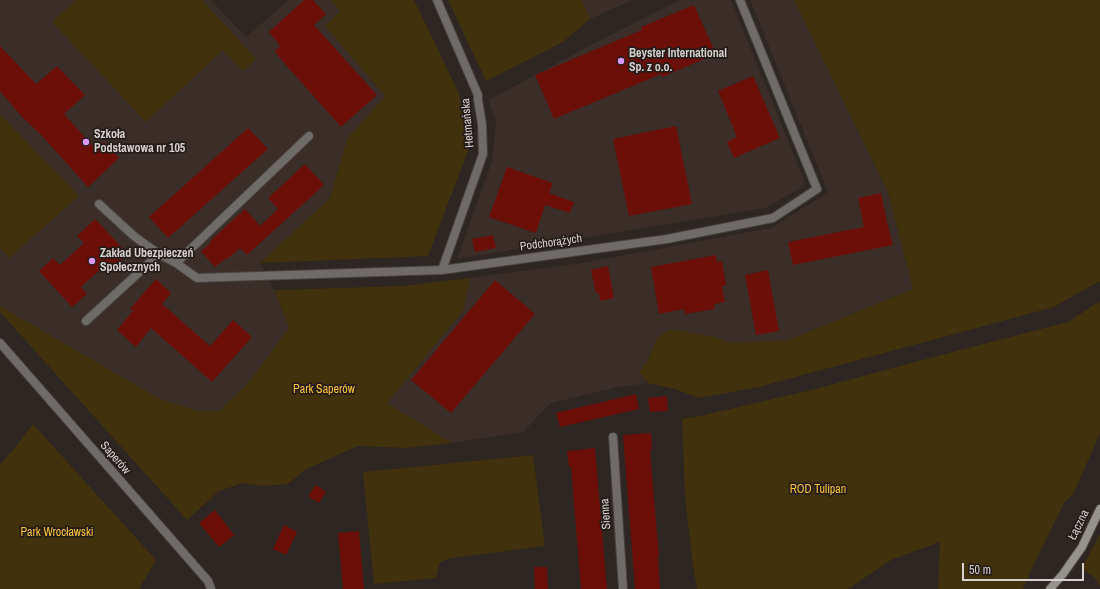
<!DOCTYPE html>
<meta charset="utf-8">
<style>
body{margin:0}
#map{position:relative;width:1100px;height:589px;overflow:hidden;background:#2d2622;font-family:"Archivo Narrow",sans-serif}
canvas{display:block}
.scale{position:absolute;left:962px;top:563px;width:122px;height:18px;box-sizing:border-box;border:2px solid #d7d2d0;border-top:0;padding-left:5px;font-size:12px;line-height:14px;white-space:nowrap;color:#d7d2d0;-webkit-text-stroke:3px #231c19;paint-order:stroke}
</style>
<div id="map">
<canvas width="1100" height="589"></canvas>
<div class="scale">50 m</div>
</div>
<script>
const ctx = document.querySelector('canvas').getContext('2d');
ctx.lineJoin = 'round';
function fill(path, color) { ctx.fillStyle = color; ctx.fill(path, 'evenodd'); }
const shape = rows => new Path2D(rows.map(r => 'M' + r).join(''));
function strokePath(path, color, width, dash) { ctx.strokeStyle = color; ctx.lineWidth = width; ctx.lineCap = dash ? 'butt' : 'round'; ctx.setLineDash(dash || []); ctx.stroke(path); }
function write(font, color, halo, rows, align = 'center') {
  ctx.font = font + ' "Archivo Narrow",sans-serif'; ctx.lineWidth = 3.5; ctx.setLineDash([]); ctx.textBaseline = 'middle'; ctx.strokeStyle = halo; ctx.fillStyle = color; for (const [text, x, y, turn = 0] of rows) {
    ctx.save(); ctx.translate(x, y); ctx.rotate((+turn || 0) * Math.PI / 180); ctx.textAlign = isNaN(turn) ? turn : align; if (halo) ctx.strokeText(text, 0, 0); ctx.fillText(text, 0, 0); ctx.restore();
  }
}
const built = shape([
 [0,0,211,0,246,37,289,0,331,0,340,11,325,26,385,96,347,139,330,198,260,263,274,290,289,327,268,357,246,385,219,411,198,411,160,399,0,306],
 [582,0,633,0,590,19],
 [680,0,731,0,806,185,765,208,457,259,492,161,496,123,489,100,587,47],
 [750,0,794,0,888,192,913,289,788,340,730,343,715,337,657,339,647,362,639,372,648,383,619,387,551,403,523,432,452,443,387,403,463,311,470,278,582,263,771,228,828,192]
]);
const green = shape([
 [76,0,202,0,256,59,243,71,223,50,146,122,52,22],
 [331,0,414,0,459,93,468,151,428,256,260,263,330,198,347,139,385,96,325,26,340,11],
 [448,0,582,0,590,19,563,42,486,81],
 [794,0,1100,0,1100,281,1054,307,759,387,699,398,675,389,648,383,639,372,647,362,657,339,670,329,715,337,730,343,788,340,913,289,888,192],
 [0,114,79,196,9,258,0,248],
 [470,278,463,311,387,403,452,443,406,448,358,446,306,469,288,484,262,486,243,483,219,491,187,520,0,312,0,306,160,399,198,411,219,411,246,385,268,357,289,327,274,290,403,286],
 [1100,301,1100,433,1073,495,1065,501,1035,562,1023,589,938,589,940,542,891,560,848,589,697,589,693,567,685,496,682,419,700,416,815,389,941,355,1068,322],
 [33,424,156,560,139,589,0,589,0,465,16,446],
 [533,455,545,546,451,558,440,562,436,578,374,584,363,472],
 [1100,534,1100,587,1095,578,1082,568]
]);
const building = shape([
 [304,0,313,0,326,14,314,25,377,95,341,127,278,56,278,55,275,51,280,46,269,32],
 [694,5,716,54,662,77,661,74,554,119,535,75,642,30,641,27],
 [0,46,36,84,57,66,85,95,64,114,92,145,97,141,100,145,104,142,119,158,88,187,42,136,21,116,0,91],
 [753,76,780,138,734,158,727,142,737,137,718,91],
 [676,126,692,204,629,216,613,139],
 [248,128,268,149,168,238,149,217],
 [305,164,324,185,247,255,240,248,226,260,225,259,215,267,201,251,211,243,210,241,245,209,260,226,278,209,268,198],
 [507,167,553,183,549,193,574,202,570,213,545,205,536,233,489,217],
 [881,193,887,222,893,245,793,265,788,242,864,227,858,198],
 [95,219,128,254,110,271,105,265,81,287,87,294,72,307,39,271,53,258,60,265,84,243,77,236],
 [493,235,496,248,475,252,472,239],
 [716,255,717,262,722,261,726,285,722,286,725,302,714,304,715,309,685,314,684,309,659,314,651,267],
 [608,266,614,298,600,301,599,293,596,293,591,270],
 [768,270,779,331,756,335,745,275],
 [156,279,171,293,162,304,210,346,233,320,252,337,212,382,151,328,136,347,117,330,133,311,130,309],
 [495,280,535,314,451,413,411,380],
 [636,394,639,409,560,427,556,413],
 [667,396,668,411,650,412,648,398],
 [651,433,652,450,650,450,657,533,659,556,658,556,660,589,635,589,623,435],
 [595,448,607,589,581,589,571,467,569,467,567,451],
 [316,485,326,492,319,503,308,496],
 [215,510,234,535,219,547,199,523],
 [284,525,297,532,286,555,273,549],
 [359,531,364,589,343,589,338,533],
 [534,567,547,567,548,589,535,589]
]);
const minor = shape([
 [437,0,478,95,478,100,482,124,483,154,442,270],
 [99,204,135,237,159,254,176,263,197,278,442,270,667,239,773,218,817,189,740,0],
 [176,263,309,136],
 [86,321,159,254],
 [0,343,208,581,211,589],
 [613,437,623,589]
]);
const secondary = shape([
 [1050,589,1063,574,1082,547,1100,509]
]);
const markers = [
 [621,61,4,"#db99f5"],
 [86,142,4,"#db99f5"],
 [92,261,4,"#db99f5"]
];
const poiNames = [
 ["Beyster International",629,54],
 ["Sp. z o.o.",629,68],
 ["Szkoła",94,135],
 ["Podstawowa nr 105",94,149],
 ["Zakład Ubezpieczeń",100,254],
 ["Społecznych",100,268]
];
const streetNames = [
 ["Hetmańska",468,123,-95],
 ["Podchorążych",551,243,-8],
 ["Saperów",115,458,49],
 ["Sienna",606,514,-94],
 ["Łączna",1079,525,-64]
];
const parkNames = [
 ["Park Saperów",324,390],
 ["ROD Tulipan",818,490],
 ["Park Wrocławski",57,533]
];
fill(built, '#3b2e28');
fill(green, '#41310c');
fill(building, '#6b0f08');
strokePath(minor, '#48423e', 10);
strokePath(secondary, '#48423e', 10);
strokePath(minor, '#6e6b69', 8);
strokePath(secondary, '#96928e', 8);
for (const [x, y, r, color] of markers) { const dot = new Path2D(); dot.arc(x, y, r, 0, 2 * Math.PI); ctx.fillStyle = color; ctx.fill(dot); strokePath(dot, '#231c19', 1.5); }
write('bold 12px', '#d7d2d0', '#231c19', poiNames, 'left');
write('12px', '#d7d2d0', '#231c19', streetNames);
write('12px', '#fcc33c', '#231c19', parkNames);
</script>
